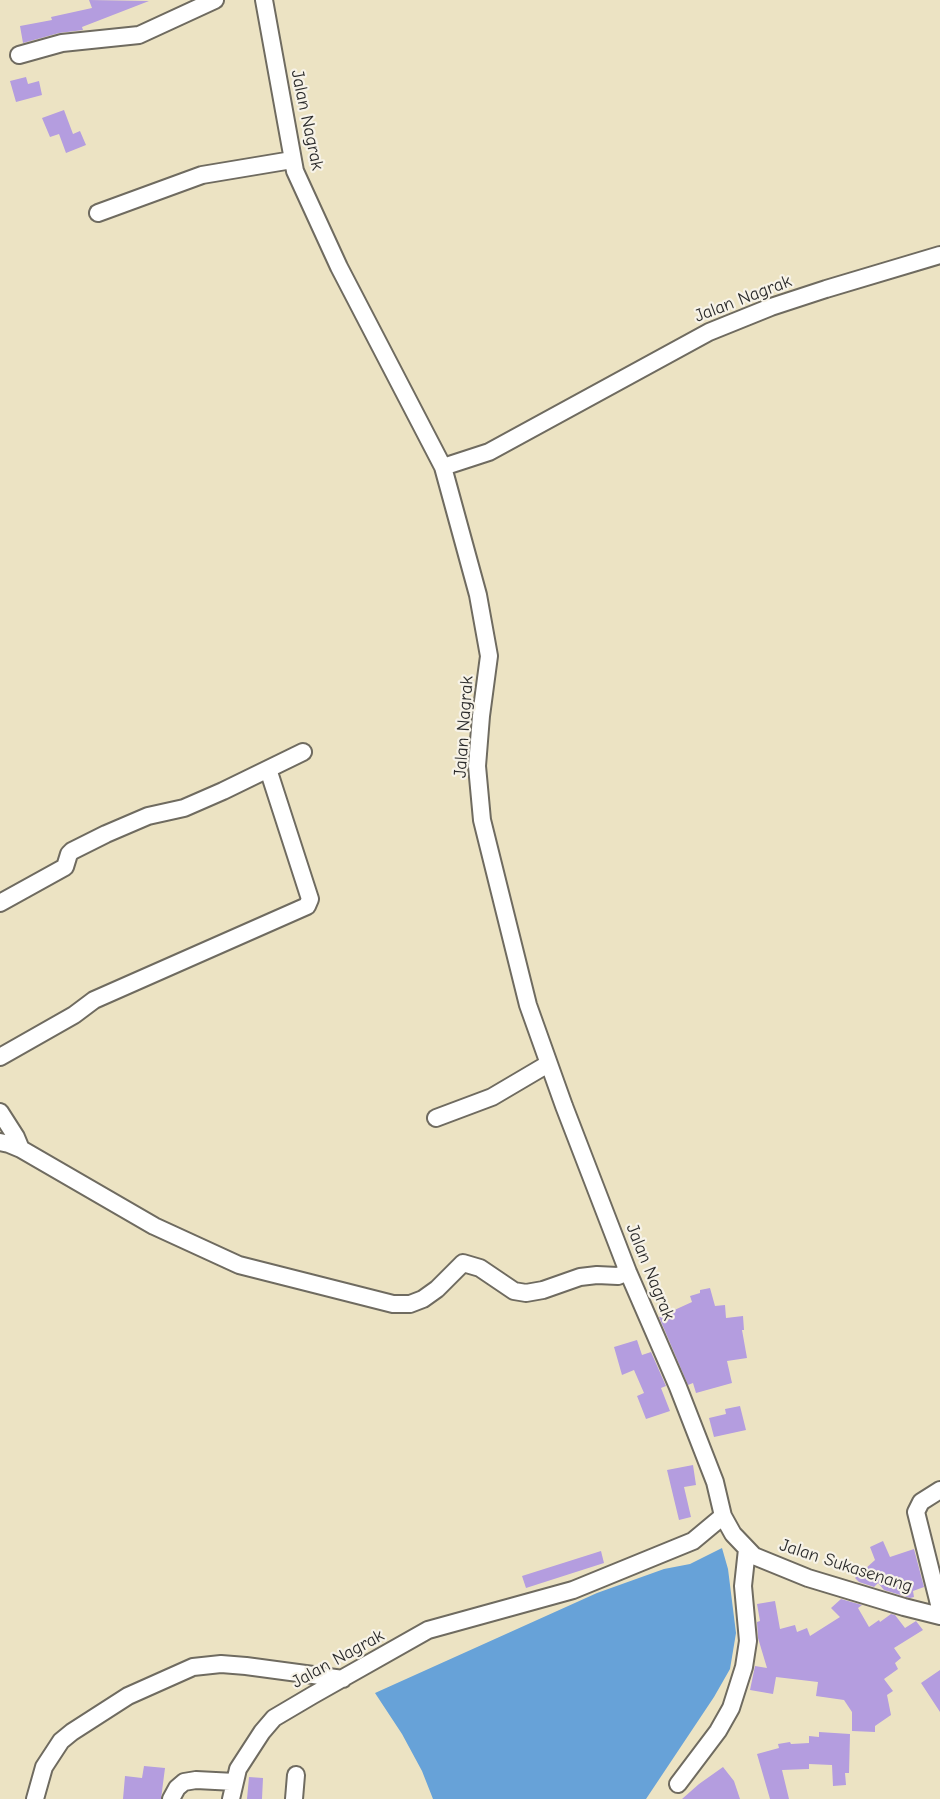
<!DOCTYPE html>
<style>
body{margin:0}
canvas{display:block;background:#ece3c3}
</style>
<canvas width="940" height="1799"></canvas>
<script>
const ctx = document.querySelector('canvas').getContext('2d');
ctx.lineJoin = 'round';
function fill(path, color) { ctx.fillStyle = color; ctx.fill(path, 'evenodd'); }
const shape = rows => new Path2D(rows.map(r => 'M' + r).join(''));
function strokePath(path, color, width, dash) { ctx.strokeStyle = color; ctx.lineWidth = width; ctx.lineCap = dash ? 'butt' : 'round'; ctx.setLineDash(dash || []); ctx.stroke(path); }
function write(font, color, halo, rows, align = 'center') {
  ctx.font = font + ' "Comic Neue",sans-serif'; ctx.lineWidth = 4.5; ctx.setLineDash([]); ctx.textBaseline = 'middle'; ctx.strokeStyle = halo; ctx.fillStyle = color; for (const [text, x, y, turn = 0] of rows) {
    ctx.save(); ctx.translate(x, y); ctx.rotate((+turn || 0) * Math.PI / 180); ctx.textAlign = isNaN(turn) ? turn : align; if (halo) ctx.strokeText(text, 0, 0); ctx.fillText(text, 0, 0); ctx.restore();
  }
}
const water = shape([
 [722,1548,728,1569,736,1633,730,1669,714,1697,646,1799,433,1799,422,1771,402,1734,375,1693,597,1593,664,1569,690,1564]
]);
const building = shape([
 [89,0,149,1,82,27,83,30,59,33,23,43,20,26,52,20,51,17,92,8],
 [26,77,28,84,39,81,42,95,16,102,10,81],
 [64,110,73,134,80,131,86,145,66,153,59,134,50,137,42,118],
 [710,1288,715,1306,725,1305,726,1318,743,1316,744,1330,742,1330,747,1358,727,1361,732,1383,696,1393,693,1383,688,1385,659,1317,692,1302,690,1296,700,1293,700,1290],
 [637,1340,642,1355,651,1352,666,1386,661,1388,670,1411,646,1419,637,1396,644,1393,634,1370,622,1375,614,1347],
 [740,1406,746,1430,714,1437,709,1418,726,1414,725,1409],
 [693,1465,696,1485,684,1487,691,1517,679,1520,667,1470],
 [883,1541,890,1557,914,1549,924,1587,913,1591,914,1597,910,1598,884,1590,878,1583,874,1587,859,1582,855,1578,875,1560,870,1547],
 [601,1551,604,1563,526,1588,522,1576],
 [841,1599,862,1605,858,1608,869,1627,879,1620,880,1622,891,1614,895,1615,905,1628,916,1621,923,1630,894,1648,901,1658,895,1663,898,1669,884,1679,893,1691,887,1695,891,1715,875,1726,875,1732,852,1731,852,1712,844,1700,816,1696,818,1682,776,1677,773,1694,750,1690,755,1666,767,1668,758,1638,757,1622,760,1621,757,1604,775,1601,780,1629,795,1625,797,1632,807,1628,810,1636,840,1617,831,1608],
 [940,1670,940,1712,921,1683],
 [819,1732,850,1734,849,1773,845,1773,846,1785,833,1786,832,1765,809,1764,809,1769,782,1770,789,1799,770,1799,757,1754,779,1748,778,1744,790,1742,791,1744,809,1743,809,1736,819,1737],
 [144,1766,165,1768,161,1799,123,1799,125,1776,142,1778],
 [723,1767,734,1781,740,1799,682,1799,699,1784],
 [249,1777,263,1778,262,1799,247,1799]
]);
const minor = shape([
 [264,0,295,171,339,267,443,467,478,595,489,656,481,716,477,766,482,820,528,1005,564,1106,628,1272,678,1387,715,1482,723,1516,733,1534,754,1556,808,1578,904,1607,940,1616],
 [19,55,62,43,139,35,215,0],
 [98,213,202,175,292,160],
 [443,467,489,452,709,332,771,307,826,289,940,255],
 [0,903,65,867,69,854,72,851,106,834,148,816,184,808,223,791,303,752],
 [0,1057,74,1015,94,1000,307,906,310,899,268,769],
 [0,1112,16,1137,21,1149],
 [436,1118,492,1097,548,1064],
 [0,1142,9,1144,21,1149,154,1226,239,1265,393,1304,410,1304,423,1299,437,1289,463,1263,480,1268,514,1291,526,1293,543,1290,580,1277,597,1275,618,1276,628,1272],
 [940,1490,921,1502,916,1512,940,1608],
 [678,1784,718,1731,731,1708,744,1667,748,1641,743,1586,747,1549],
 [35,1799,44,1767,61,1741,72,1732,128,1696,193,1667,221,1664,246,1666,343,1679],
 [171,1799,177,1788,184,1782,196,1780,235,1782],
 [231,1799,238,1769,262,1732,274,1718,313,1695,428,1630,573,1590,693,1541,723,1516],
 [294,1799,296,1775]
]);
const streetNames = [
 ["Jalan Nagrak",307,120,78],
 ["Jalan Nagrak",743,299,-21],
 ["Jalan Nagrak",464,727,-86],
 ["Jalan Nagrak",650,1272,68],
 ["Jalan Sukasenang",846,1566,18],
 ["Jalan Nagrak",338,1659,-29]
];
fill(water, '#67a2d8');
fill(building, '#b49ddf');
strokePath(minor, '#6f6b60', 20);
strokePath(minor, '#fff', 16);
write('18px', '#2b2b2b', '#f7f3e8', streetNames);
</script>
